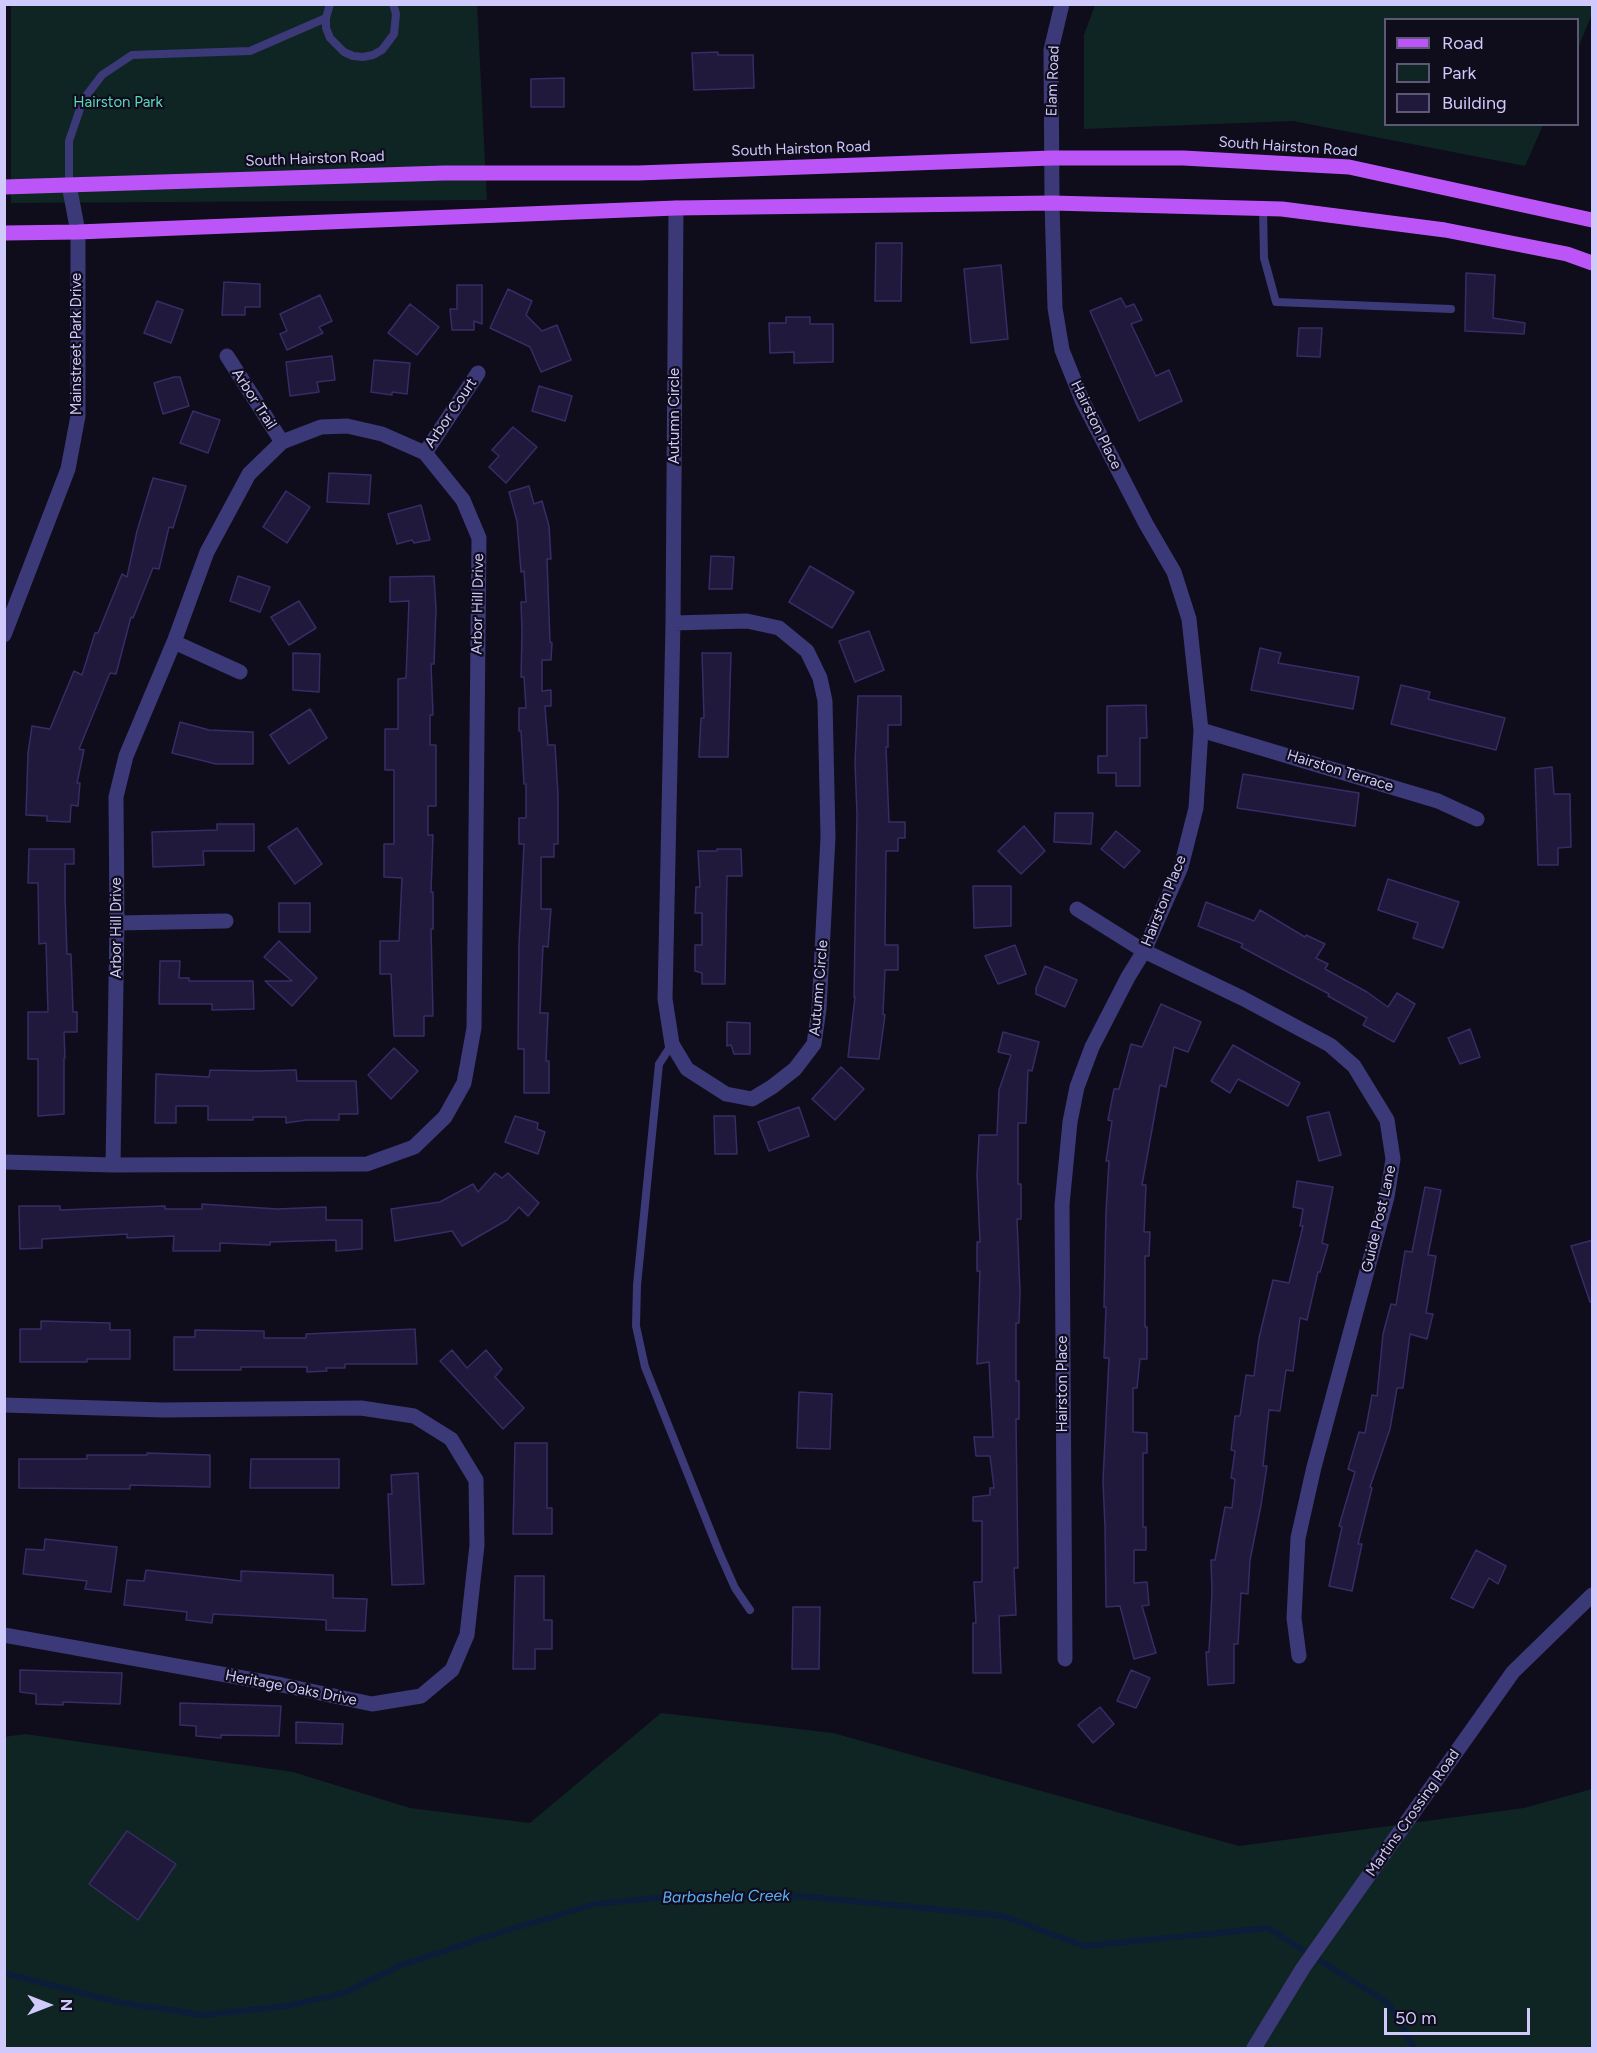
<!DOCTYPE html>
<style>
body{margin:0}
#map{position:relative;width:1597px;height:2053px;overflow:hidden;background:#0f0c1b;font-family:Figtree,sans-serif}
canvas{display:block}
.frame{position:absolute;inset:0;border:6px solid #cfc9fc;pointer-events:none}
.legend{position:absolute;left:1384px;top:18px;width:195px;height:108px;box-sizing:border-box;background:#0f0c1b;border:2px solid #5c5875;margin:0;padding:8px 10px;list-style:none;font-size:18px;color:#cfc9fc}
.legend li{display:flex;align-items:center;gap:12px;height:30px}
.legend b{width:30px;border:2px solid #5c5875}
.north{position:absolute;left:18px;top:1975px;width:60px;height:60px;-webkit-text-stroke:4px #0f0c1b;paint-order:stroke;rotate:90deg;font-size:16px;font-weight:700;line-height:24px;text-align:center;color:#cfc9fc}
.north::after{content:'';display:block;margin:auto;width:21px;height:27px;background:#cfc9fc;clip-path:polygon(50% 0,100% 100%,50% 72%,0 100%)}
.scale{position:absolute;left:1384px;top:2008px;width:146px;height:27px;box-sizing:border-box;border:3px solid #cfc9fc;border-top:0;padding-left:8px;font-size:18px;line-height:21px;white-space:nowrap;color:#cfc9fc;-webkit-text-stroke:4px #0f0c1b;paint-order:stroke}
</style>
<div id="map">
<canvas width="1597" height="2053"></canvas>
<div class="frame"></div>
<ul class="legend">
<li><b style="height:8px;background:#bb55f7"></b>Road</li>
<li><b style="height:16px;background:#0f2524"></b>Park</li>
<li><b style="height:16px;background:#20193b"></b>Building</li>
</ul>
<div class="north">N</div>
<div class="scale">50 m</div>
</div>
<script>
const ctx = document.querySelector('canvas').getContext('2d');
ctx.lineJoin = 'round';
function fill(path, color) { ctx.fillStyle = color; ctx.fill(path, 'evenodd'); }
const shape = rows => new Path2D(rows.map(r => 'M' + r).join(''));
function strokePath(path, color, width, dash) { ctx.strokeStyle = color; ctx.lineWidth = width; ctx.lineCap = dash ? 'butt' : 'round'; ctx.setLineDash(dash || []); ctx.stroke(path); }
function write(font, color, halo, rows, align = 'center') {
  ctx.font = font + ' Figtree,sans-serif'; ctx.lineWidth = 4.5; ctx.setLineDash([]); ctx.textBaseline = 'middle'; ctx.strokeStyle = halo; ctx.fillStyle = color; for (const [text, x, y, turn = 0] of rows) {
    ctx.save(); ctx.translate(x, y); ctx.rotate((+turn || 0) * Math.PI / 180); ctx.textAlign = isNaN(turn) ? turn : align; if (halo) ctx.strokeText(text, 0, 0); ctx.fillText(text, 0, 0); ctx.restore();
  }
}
const green = shape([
 [11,5,477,5,487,200,11,203],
 [1095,5,1592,4,1592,14,1578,48,1578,20,1386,20,1386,124,1543,125,1525,166,1293,121,1084,129,1084,35],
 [661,1713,833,1733,1239,1846,1524,1808,1592,1789,1592,2048,5,2048,4,1737,25,1734,293,1772,410,1808,530,1823]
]);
const stream = shape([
 [4,1973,117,2002,203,2015,287,2006,344,1993,399,1966,495,1934,595,1904,656,1898,802,1896,1003,1916,1084,1946,1268,1928,1388,2003,1414,2048]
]);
const building = shape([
 [718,52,718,55,753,55,754,88,694,90,692,53,718,52],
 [564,78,564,107,531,107,531,79,564,78],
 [876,243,902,243,901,301,875,301,876,243],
 [1001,265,1008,339,971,343,964,269,1001,265],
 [1466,273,1495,275,1493,318,1525,323,1524,334,1465,331,1466,273],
 [224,282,260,284,260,307,245,307,245,315,222,315,224,282],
 [457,285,482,285,482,324,474,321,474,330,452,330,450,309,457,309,457,285],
 [508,289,532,301,526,315,542,331,557,325,571,360,541,372,530,347,490,328,508,289],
 [320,295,332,321,319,327,323,333,287,350,280,334,287,331,280,314,320,295],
 [1121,298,1126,307,1134,304,1142,320,1131,324,1156,376,1169,370,1182,401,1139,421,1090,311,1121,298],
 [157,301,183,310,171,343,144,333,157,301],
 [410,304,439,327,417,355,388,333,410,304],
 [786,317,810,317,810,324,833,324,833,362,794,363,794,352,770,353,769,323,786,323,786,317],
 [1299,328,1322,328,1320,357,1297,356,1299,328],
 [332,356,335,380,317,382,319,392,290,396,286,362,332,356],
 [374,360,410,363,407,394,392,392,392,395,371,392,374,360],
 [174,377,180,377,189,406,163,414,154,383,174,377],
 [539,386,572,396,565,421,532,411,539,386],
 [193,411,220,420,208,453,180,443,193,411],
 [513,427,537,447,506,483,489,467,499,456,492,450,513,427],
 [329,473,371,475,369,504,327,502,329,473],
 [153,478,186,486,173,528,169,527,159,569,153,568,133,618,131,617,116,674,110,673,79,749,84,750,77,783,80,783,78,806,71,805,70,822,47,821,47,816,26,815,28,753,32,726,50,729,74,671,82,675,95,633,98,633,122,574,127,577,137,531,153,478],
 [529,486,534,504,542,501,549,526,551,559,547,559,550,642,552,643,551,660,542,660,542,691,551,690,551,706,545,706,548,745,555,745,558,794,558,844,554,844,554,857,541,857,541,909,551,909,548,947,543,946,540,1013,548,1013,546,1061,549,1061,549,1093,524,1093,524,1049,518,1049,519,945,524,844,519,844,519,818,526,818,526,784,524,784,521,731,519,731,519,708,526,708,524,677,521,677,522,632,521,602,526,602,524,571,521,572,517,521,509,492,529,486],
 [286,491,310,507,287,543,263,527,286,491],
 [421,505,430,540,414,543,412,540,397,544,388,514,421,505],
 [711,556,734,557,732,589,709,589,711,556],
 [810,566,854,592,832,628,789,602,810,566],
 [238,576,270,587,260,612,230,601,238,576],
 [434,576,436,609,434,664,431,664,433,715,430,715,430,745,436,745,436,806,428,806,428,835,433,835,431,892,433,892,433,929,431,929,433,1016,424,1016,424,1036,394,1036,391,974,380,974,380,941,399,941,402,878,384,877,384,844,394,844,394,770,385,770,385,729,398,729,398,679,406,678,409,601,390,602,390,577,434,576],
 [299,601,316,628,289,645,271,617,299,601],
 [869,631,884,670,855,682,839,641,869,631],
 [1260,648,1281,653,1278,663,1359,677,1353,709,1251,690,1260,648],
 [293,653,320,654,319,692,293,690,293,653],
 [702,653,731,653,728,757,699,757,701,718,704,718,702,653],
 [1401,685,1430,692,1428,699,1505,718,1496,750,1391,724,1401,685],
 [858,696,901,696,901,725,888,725,888,747,886,747,889,822,905,822,905,838,898,838,898,851,886,851,885,945,898,945,898,970,885,970,883,1014,885,1015,879,1059,848,1057,855,997,854,997,857,814,855,763,858,696],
 [1146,705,1147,738,1140,738,1140,786,1116,786,1116,773,1098,773,1098,756,1107,756,1107,706,1146,705],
 [310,709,327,738,289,764,270,735,310,709],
 [180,722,209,730,253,732,253,764,216,764,172,753,180,722],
 [1552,767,1554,794,1570,794,1571,847,1558,848,1558,865,1538,865,1535,769,1552,767],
 [1243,774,1359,793,1355,826,1237,808,1243,774],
 [1055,813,1093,813,1091,844,1054,842,1055,813],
 [217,824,254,824,254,851,203,851,204,865,153,867,152,832,217,830,217,824],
 [1024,826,1045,851,1021,874,998,851,1024,826],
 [297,828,322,864,295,884,268,847,297,828],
 [1116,831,1140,851,1124,868,1101,849,1116,831],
 [29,849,74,849,74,864,65,864,65,896,67,954,71,954,73,1012,77,1012,77,1032,64,1032,65,1058,64,1058,64,1114,38,1116,38,1059,28,1059,28,1012,48,1012,46,943,39,944,38,883,28,883,29,849],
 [717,849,741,849,742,876,727,876,725,984,702,984,702,973,695,971,695,945,702,945,702,913,695,913,696,887,700,887,698,851,717,851,717,849],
 [1388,879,1459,902,1443,948,1413,938,1418,923,1378,910,1388,879],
 [973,886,1011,886,1011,926,974,928,973,886],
 [1206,902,1254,921,1260,910,1305,937,1306,935,1325,944,1316,958,1328,964,1325,969,1367,992,1388,1007,1397,993,1415,1004,1394,1042,1363,1025,1367,1018,1328,996,1329,994,1241,947,1243,944,1198,926,1206,902],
 [279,903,310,903,310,932,279,932,279,903],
 [279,941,317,978,292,1006,265,981,292,981,264,957,279,941],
 [1015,945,1026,974,998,984,985,956,1015,945],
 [160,961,180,961,179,978,189,978,189,981,253,981,254,1009,212,1010,212,1004,159,1004,160,961],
 [1045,966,1077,980,1065,1007,1036,994,1036,988,1045,966],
 [1161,1004,1201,1022,1188,1052,1174,1047,1166,1087,1160,1085,1142,1185,1146,1185,1144,1232,1150,1232,1149,1256,1145,1256,1145,1327,1147,1327,1147,1359,1140,1359,1137,1388,1133,1388,1133,1432,1147,1433,1147,1453,1143,1453,1143,1527,1146,1527,1146,1550,1134,1550,1134,1583,1147,1582,1149,1605,1142,1606,1156,1653,1134,1659,1120,1606,1106,1607,1105,1527,1103,1481,1109,1358,1104,1358,1106,1307,1104,1307,1106,1212,1109,1161,1106,1161,1112,1121,1108,1120,1114,1089,1119,1089,1131,1044,1142,1047,1161,1004],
 [727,1022,750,1023,750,1054,734,1054,731,1045,727,1046,727,1022],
 [1470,1029,1480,1057,1460,1064,1448,1038,1470,1029],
 [1003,1032,1039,1042,1032,1071,1028,1070,1026,1123,1018,1123,1018,1184,1021,1184,1021,1219,1017,1219,1020,1292,1019,1323,1016,1323,1016,1381,1019,1381,1019,1419,1016,1419,1018,1568,1014,1568,1016,1615,999,1616,1001,1673,973,1673,973,1623,976,1623,974,1582,982,1582,982,1521,973,1521,973,1497,990,1495,990,1488,994,1488,990,1456,976,1456,974,1437,993,1437,989,1362,977,1364,980,1271,977,1271,977,1242,980,1242,977,1175,979,1135,997,1135,999,1090,1011,1055,998,1052,1003,1032],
 [1233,1045,1300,1083,1288,1106,1238,1079,1230,1093,1211,1081,1233,1045],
 [394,1048,418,1071,391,1099,368,1075,394,1048],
 [841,1067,864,1089,835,1120,812,1099,841,1067],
 [210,1070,258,1071,296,1070,297,1081,356,1081,358,1114,339,1114,339,1120,306,1120,286,1123,286,1117,253,1117,253,1120,208,1120,208,1106,176,1106,176,1123,155,1123,156,1074,209,1077,210,1070],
 [799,1107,809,1136,769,1151,758,1122,799,1107],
 [1329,1112,1341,1155,1319,1161,1307,1117,1329,1112],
 [515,1116,538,1123,537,1129,545,1132,538,1154,505,1142,515,1116],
 [714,1116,735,1116,737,1154,715,1154,714,1116],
 [495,1173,502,1178,508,1173,539,1203,528,1216,519,1207,507,1220,462,1246,452,1231,395,1241,391,1209,440,1202,473,1184,478,1192,495,1173],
 [1297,1181,1333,1187,1322,1243,1328,1245,1320,1272,1318,1272,1307,1320,1300,1318,1293,1371,1286,1370,1280,1411,1269,1410,1263,1466,1267,1466,1261,1505,1250,1560,1248,1594,1241,1593,1238,1644,1234,1644,1234,1683,1208,1685,1206,1652,1209,1652,1212,1592,1211,1560,1215,1560,1225,1507,1232,1508,1235,1479,1231,1478,1235,1451,1231,1450,1235,1416,1240,1416,1246,1375,1254,1376,1259,1338,1273,1280,1289,1283,1303,1226,1300,1226,1303,1209,1293,1207,1297,1181],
 [1425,1187,1441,1190,1428,1255,1436,1256,1426,1313,1433,1314,1427,1339,1410,1334,1403,1388,1397,1388,1390,1429,1370,1487,1372,1488,1358,1544,1362,1544,1352,1591,1329,1586,1342,1527,1339,1526,1355,1472,1348,1469,1359,1432,1365,1433,1372,1395,1377,1396,1383,1334,1391,1304,1396,1305,1405,1251,1412,1252,1425,1187],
 [202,1204,277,1209,326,1207,326,1220,362,1220,362,1249,336,1251,336,1240,270,1242,270,1245,220,1243,220,1251,173,1251,174,1236,127,1238,127,1234,42,1239,42,1248,20,1249,19,1206,60,1206,60,1210,165,1206,165,1209,202,1209,202,1204],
 [1593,1240,1593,1301,1590,1302,1571,1246,1593,1240],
 [41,1321,110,1323,110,1330,130,1330,130,1359,87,1359,87,1362,20,1362,20,1329,41,1329,41,1321],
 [415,1329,417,1364,345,1364,345,1368,326,1368,327,1371,307,1372,307,1367,241,1367,241,1370,174,1370,174,1337,195,1337,195,1330,264,1331,264,1338,306,1338,306,1334,415,1329],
 [452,1350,467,1368,486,1350,502,1369,495,1377,524,1408,503,1429,440,1361,452,1350],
 [799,1392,832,1394,830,1449,797,1448,799,1392],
 [515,1443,547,1443,547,1508,552,1508,552,1534,513,1534,515,1443],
 [147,1453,210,1455,210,1487,130,1485,130,1489,19,1488,19,1459,87,1459,87,1455,147,1455,147,1453],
 [251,1459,339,1459,339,1488,250,1488,251,1459],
 [418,1473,424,1584,392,1585,388,1494,392,1494,391,1475,418,1473],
 [45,1539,117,1547,111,1592,85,1589,87,1581,23,1574,26,1549,44,1550,45,1539],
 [1476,1550,1506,1566,1498,1584,1489,1578,1473,1608,1451,1598,1476,1550],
 [146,1570,241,1581,241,1571,333,1575,333,1598,367,1599,365,1631,326,1630,326,1620,213,1614,212,1623,186,1620,187,1612,124,1605,127,1580,144,1581,146,1570],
 [515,1576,544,1576,544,1620,552,1620,552,1649,535,1649,535,1669,513,1669,515,1576],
 [793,1607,820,1607,819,1669,792,1669,793,1607],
 [20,1670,122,1673,120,1704,63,1702,63,1705,36,1704,36,1694,20,1692,20,1670],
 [1131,1670,1150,1678,1136,1708,1117,1701,1131,1670],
 [180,1703,281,1706,279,1736,221,1735,221,1738,196,1736,196,1726,180,1725,180,1703],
 [1100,1707,1114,1724,1093,1743,1078,1725,1100,1707],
 [296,1722,343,1724,342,1744,296,1743,296,1722],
 [127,1831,176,1864,138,1920,89,1884,127,1831]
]);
const lane = shape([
 [330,4,326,18,326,28,330,38,344,52,353,56,363,57,373,55,382,50,394,34,396,14,393,4],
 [69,185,69,141,83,100,102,75,132,55,250,51,326,18],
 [1263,209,1264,258,1276,302,1451,309],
 [672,1044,659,1064,637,1285,636,1326,645,1367,719,1552,735,1588,750,1610]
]);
const street = shape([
 [1062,4,1051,50,1052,203,1055,308,1062,350,1082,400,1146,524,1174,572,1189,619,1201,730,1196,808,1181,867,1144,951,1128,977,1092,1047,1077,1087,1070,1122,1062,1205,1065,1659],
 [227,356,282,442],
 [425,453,478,373],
 [747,621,779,628,807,651,820,678,825,701,828,837,819,1009,814,1044,795,1069,772,1087,752,1099,726,1094,687,1069,672,1044,665,999,673,623,747,621],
 [673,623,676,208],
 [4,635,68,469,78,416,78,232,69,185],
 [174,642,240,672],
 [1201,730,1438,801,1477,819],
 [1077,909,1144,951,1242,998,1330,1045,1354,1066,1387,1120,1393,1159,1387,1197,1314,1467,1298,1538,1294,1618,1299,1656],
 [117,923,226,921],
 [4,1162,113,1165,367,1164,414,1147,445,1117,464,1083,474,1028,479,538,463,500,425,453,382,434,347,426,321,427,282,442,249,474,207,552,174,642,126,756,116,797,117,923,113,1165],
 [4,1405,163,1410,361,1408,414,1416,451,1439,476,1480,477,1545,467,1635,452,1670,421,1696,372,1704,282,1685,4,1635],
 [1254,2048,1303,1968,1513,1672,1592,1595]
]);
const primary = shape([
 [4,187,444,173,638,173,1052,158,1183,158,1349,167,1592,220],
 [4,233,78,232,676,208,1052,203,1282,209,1445,230,1567,254,1592,263]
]);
const streetNames = [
 ["Elam Road",1053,81,-88],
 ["South Hairston Road",1288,147,4],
 ["South Hairston Road",801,149,-2],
 ["South Hairston Road",315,159,-2],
 ["Mainstreet Park Drive",77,344,-90],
 ["Arbor Trail",254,399,57],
 ["Arbor Court",451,413,-56],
 ["Autumn Circle",675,416,-90],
 ["Hairston Place",1096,425,64],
 ["Arbor Hill Drive",478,604,-89],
 ["Hairston Terrace",1340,771,17],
 ["Hairston Place",1164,901,-68],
 ["Arbor Hill Drive",117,928,-90],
 ["Autumn Circle",819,988,-85],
 ["Guide Post Lane",1379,1219,-77],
 ["Hairston Place",1063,1384,-90],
 ["Heritage Oaks Drive",291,1688,11],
 ["Martins Crossing Road",1413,1813,-55]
];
const parkNames = [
 ["Hairston Park",118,103]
];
const waterNames = [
 ["Barbashela Creek",726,1897,-1]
];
fill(green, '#0f2524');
strokePath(stream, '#0c1d3a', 6);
fill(building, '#20193b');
strokePath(building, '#382c66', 1.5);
strokePath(lane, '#3c3978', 8);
strokePath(street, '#3c3978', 15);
strokePath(primary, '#bb55f7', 15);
write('15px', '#cfc9fc', '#0f0c1b', streetNames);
write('15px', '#5ad8b9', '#0f0c1b', parkNames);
write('italic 16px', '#5caff7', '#0f0c1b', waterNames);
</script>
